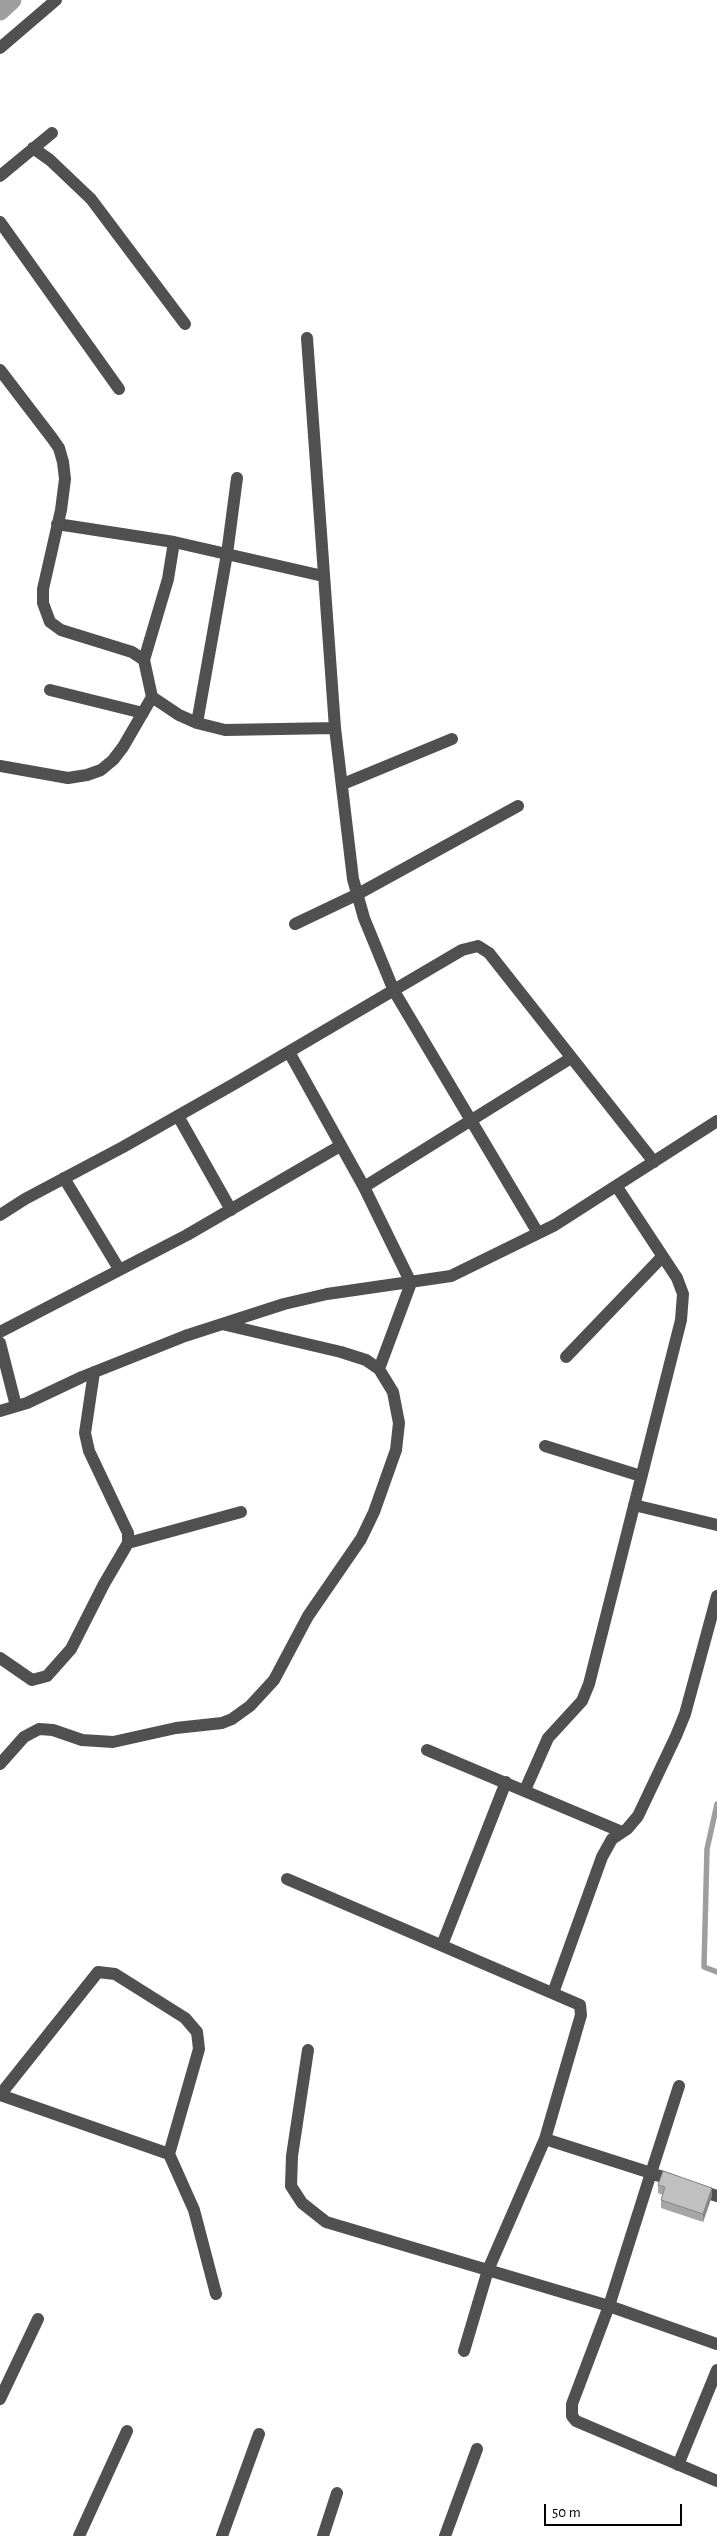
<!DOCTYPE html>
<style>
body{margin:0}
#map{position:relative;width:717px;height:2536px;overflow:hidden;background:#fff;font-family:"Alegreya Sans",sans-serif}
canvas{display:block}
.scale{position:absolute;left:544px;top:2504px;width:138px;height:22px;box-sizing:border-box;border:2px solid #000;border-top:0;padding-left:6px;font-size:15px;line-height:18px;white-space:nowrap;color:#000;-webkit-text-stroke:4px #fff;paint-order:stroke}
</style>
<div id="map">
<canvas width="717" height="2536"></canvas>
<div class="scale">50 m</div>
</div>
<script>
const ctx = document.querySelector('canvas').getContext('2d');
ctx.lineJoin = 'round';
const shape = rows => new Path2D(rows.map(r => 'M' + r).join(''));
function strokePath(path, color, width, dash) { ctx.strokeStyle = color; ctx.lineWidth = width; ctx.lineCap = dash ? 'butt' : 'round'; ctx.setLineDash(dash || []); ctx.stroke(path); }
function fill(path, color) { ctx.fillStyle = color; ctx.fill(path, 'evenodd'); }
const stream = shape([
 [717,1804,707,1849,704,1967,717,1972]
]);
const canal = shape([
 [0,11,12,0]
]);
const minor = shape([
 [0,48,56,0],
 [33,148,50,160,91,199,185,324],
 [0,176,52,133],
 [0,222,119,389],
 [307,338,335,728,353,879,364,918,394,991,538,1233],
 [0,370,52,438,59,448,63,462,65,479,61,510,43,589,43,603,50,622,61,630,132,652,144,660,152,697,179,715,197,723,225,730,335,728],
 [57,524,174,542,323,576],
 [144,660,168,579,174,542],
 [50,690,143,713],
 [197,723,227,554,237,478],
 [0,766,68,778,87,775,101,770,113,760,123,747,152,697],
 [343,784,452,739],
 [295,924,358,894,518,806],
 [289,1052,364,1187,411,1283,379,1369],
 [178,1116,231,1210],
 [64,1178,119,1269],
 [364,1187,571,1058],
 [0,1215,25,1199,123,1147,234,1084,462,950,478,946,489,953,654,1162],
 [0,1332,187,1235,340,1146],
 [0,1343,16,1406],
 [566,1357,662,1257],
 [0,1411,27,1403,82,1377,185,1336,284,1304,327,1294,451,1276,555,1225,717,1121],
 [545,1446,641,1476],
 [634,1505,717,1525],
 [128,1543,241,1512],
 [0,1658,32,1680,47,1676,71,1649,104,1584,128,1543,128,1533,89,1451,85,1433,94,1372],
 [427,1750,622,1832],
 [0,1764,24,1737,39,1729,53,1730,82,1740,113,1742,176,1728,222,1723,232,1719,250,1706,274,1680,308,1616,361,1539,374,1512,396,1450,399,1423,393,1392,379,1369,366,1360,341,1352,222,1324],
 [525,1790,548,1738,582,1701,589,1684,681,1320,683,1294,677,1278,617,1187],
 [287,1879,580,2005,581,2015,545,2139],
 [442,1945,506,1782],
 [553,1993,602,1857,612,1839,627,1829,638,1816,676,1736,685,1714,717,1596],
 [308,2050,292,2156,291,2186,302,2203,326,2222,609,2306,717,2344],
 [0,2095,98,1972,115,1974,185,2018,197,2032,199,2049,169,2154,0,2095],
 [169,2154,194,2210,216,2294],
 [677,2182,651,2173,679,2086],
 [696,2189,717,2196],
 [464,2351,488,2270,545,2139,651,2173,609,2306,572,2404,572,2416,576,2421,717,2481],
 [0,2399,38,2319],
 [678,2465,717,2370],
 [79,2536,127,2431],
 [222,2536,259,2434],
 [323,2536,337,2493],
 [445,2536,477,2449]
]);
const wall = shape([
 [658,2185,712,2196,703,2222,661,2208,661,2200,663,2195,658,2193]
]);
const shadedWall = shape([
 [712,2188,712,2196,703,2222,703,2214]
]);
const building = shape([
 [663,2171,712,2188,703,2214,661,2200,665,2187,658,2185,663,2171]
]);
strokePath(stream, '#9e9e9e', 5.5);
strokePath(canal, '#9e9e9e', 19);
strokePath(minor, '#505050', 12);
fill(wall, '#a5a5a5');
fill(shadedWall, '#868686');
fill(building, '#c0c0c0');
strokePath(building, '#868686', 1);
</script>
